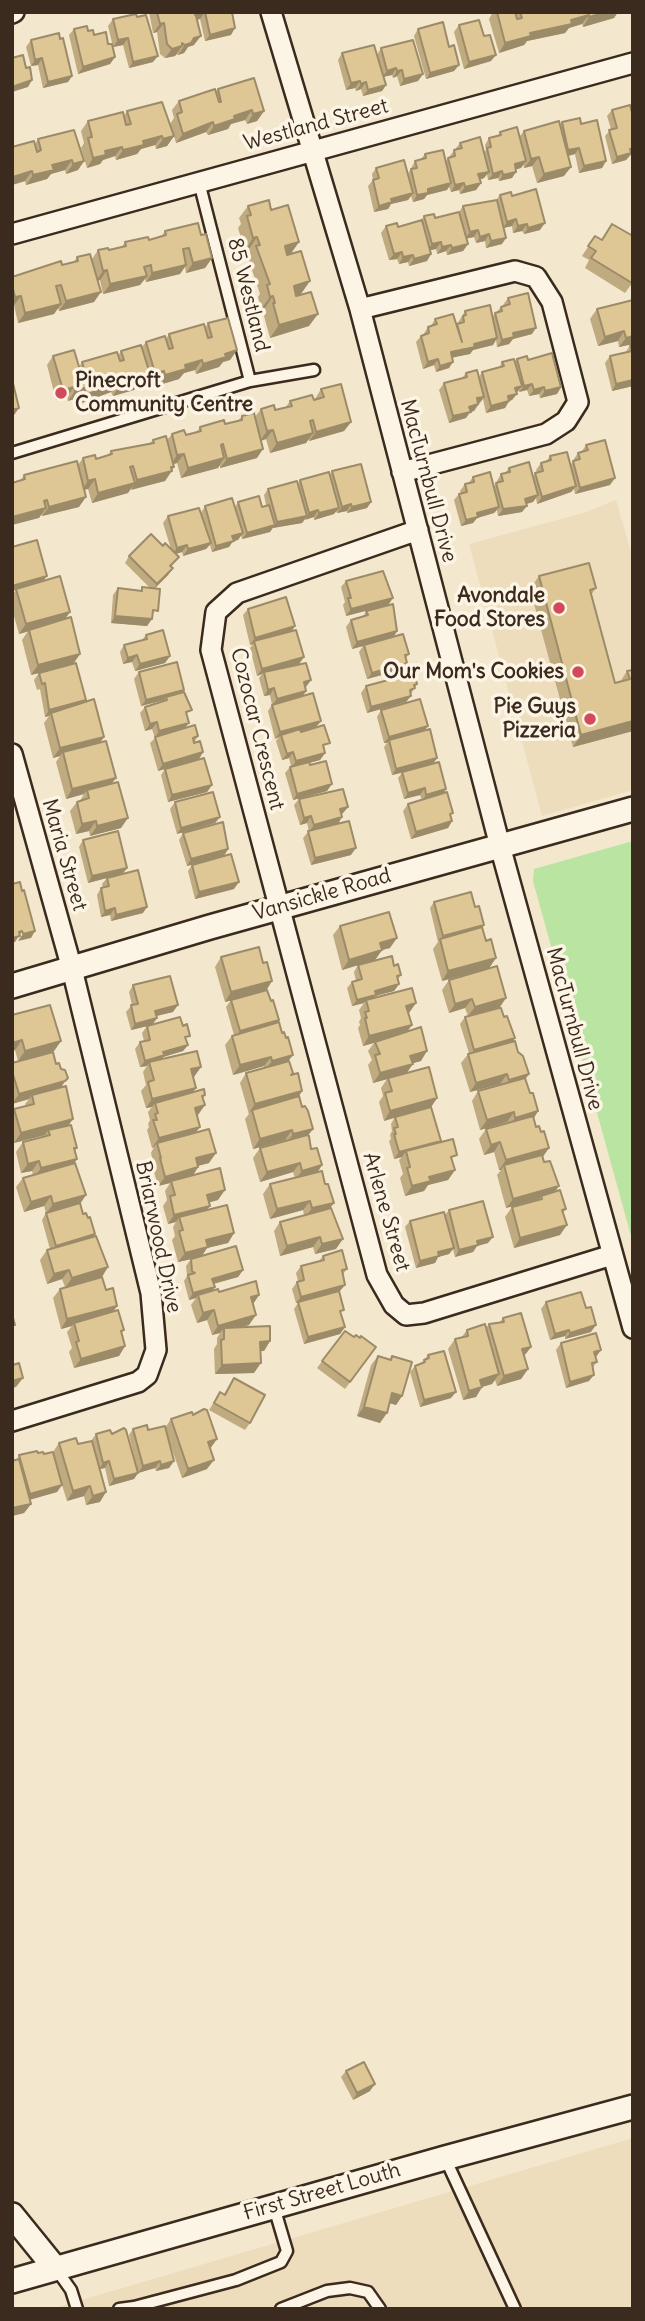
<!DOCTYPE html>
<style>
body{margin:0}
#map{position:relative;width:645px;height:2321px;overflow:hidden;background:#f3e7cd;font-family:Delius,sans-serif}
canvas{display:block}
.frame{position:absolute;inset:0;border:14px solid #3b2a1e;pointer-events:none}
</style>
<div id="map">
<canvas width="645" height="2321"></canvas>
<div class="frame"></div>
</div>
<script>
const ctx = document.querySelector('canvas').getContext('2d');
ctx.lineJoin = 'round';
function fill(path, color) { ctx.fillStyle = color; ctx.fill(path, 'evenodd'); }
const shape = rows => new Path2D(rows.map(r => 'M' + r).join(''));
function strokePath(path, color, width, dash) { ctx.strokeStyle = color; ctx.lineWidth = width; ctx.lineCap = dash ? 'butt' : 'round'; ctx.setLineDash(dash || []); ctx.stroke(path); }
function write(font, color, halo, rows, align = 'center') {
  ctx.font = font + ' Delius,sans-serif'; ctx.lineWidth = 7; ctx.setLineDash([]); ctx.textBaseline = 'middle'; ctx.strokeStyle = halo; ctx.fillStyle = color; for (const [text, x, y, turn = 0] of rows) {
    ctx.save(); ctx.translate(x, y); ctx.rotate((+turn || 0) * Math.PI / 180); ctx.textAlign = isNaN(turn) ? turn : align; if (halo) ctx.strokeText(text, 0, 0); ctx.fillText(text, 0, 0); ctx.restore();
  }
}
const built = shape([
 [616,500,633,559,633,790,542,816,469,544,583,513],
 [633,2138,633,2309,51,2309]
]);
const green = shape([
 [633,841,633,1243,533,881,534,869]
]);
const service = shape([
 [199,182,250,381],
 [12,453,250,381,314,370],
 [445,2158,515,2309],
 [56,2269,71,2290,77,2309],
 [119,2309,134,2307,236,2280,281,2262,287,2251,274,2207],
 [281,2309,327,2291,350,2288,368,2292,380,2309]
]);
const minor = shape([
 [271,12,360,309,500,846,633,1328],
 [12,13,14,12],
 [12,234,633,63],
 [360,309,515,271,536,277,552,302,578,402,566,421,546,434,402,472],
 [418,530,237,593,216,612,211,650,377,1275,394,1305,406,1315,424,1313,612,1255],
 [12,754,72,969,151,1293,156,1350,147,1375,138,1382,12,1421]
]);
const tertiary = shape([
 [12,986,210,927,633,809],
 [12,2215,55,2268],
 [12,2281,445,2158,633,2107]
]);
const wall = shape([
 [149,12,232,12,231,35,205,41,200,19,197,20,194,45,188,47,184,53,178,55,177,54,175,56,165,58,160,54,157,32,153,33],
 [493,12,618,12,614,18,583,27,582,24,569,28,565,33,527,41,524,45,499,53,489,19],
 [113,19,153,62,129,68,123,45,113,47,108,26],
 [459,25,491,61,464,69,454,32],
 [74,29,88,31,108,44,115,57,110,64,78,74,69,35],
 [418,29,449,47,459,65,454,71,426,79,414,36],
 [60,39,72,76,68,82,43,88,38,65,31,66,26,47,31,40],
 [381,48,423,74,418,81,400,86,397,76,393,78,392,75,384,77,386,85,382,91,363,96,361,89,356,91,355,88,346,90,338,60,342,53,377,55],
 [218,89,264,111,257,121,247,124,245,120,231,124,228,129,208,135,206,132,176,143,174,136,167,146,156,149,155,145,141,149,137,154,116,160,115,156,103,160,100,164,87,168,81,148,84,143,81,131,88,121,124,116,127,111,170,124,174,118,172,110,179,101,215,92],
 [612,110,633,152,626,160,612,164,605,136,611,129,607,116],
 [562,122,581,124,606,161,602,168,579,173,575,154,568,156,564,176,537,183,532,166,524,168,523,164,521,168,516,169,512,178,499,181,498,178,488,180,487,174,484,178,480,180,481,183,476,190,460,194,459,190,451,192,449,187,447,190,427,195,424,199,413,202,411,196,408,200,391,204,388,209,374,212,368,186,373,180,372,174,376,168,408,174,415,161,421,159,425,154,446,161,460,143,484,152,486,150,485,145,489,138,497,136,500,132,520,136,524,131,560,125],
 [38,139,84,161,78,170,66,174,65,170,51,174,47,179,26,185,25,181,12,185,12,147,35,144],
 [500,195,512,196,540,230,524,234,522,231,513,233,512,226,504,228,502,244,486,248,485,241,476,243,474,237,466,238,468,244,463,251,447,255,446,251,437,254,436,249,430,250,431,254,427,261,409,266,408,262,399,264,397,259,389,260,381,233,386,226,398,227,421,220,424,216,435,218,459,212,463,206,496,200],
 [248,206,271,210,290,254,301,294,296,295,309,326,270,338,264,316,266,313,265,308,261,309,258,297,260,294,248,258,250,255,249,249,245,251,238,228,241,224,239,218],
 [612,224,633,282,625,293,585,268,589,260,582,256,595,236,602,240],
 [165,231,201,235,212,258,205,268,186,273,185,267,180,274,146,282,145,279,140,285,103,294,100,280,98,281,94,302,59,311,58,308,54,314,18,323,14,305,12,306,12,277,74,262,77,257,92,259,98,250,109,250,122,247,125,242,149,240,161,237],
 [508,298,532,334,513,339,509,344,497,347,496,340,493,345,473,350,470,354,452,357,449,368,436,372,434,365,423,369,416,342,421,336,423,335,428,327,431,326,435,319,456,326,465,311,492,317,501,307,504,306,503,305],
 [633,300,633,344,619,347,618,341,598,346,590,319,597,309],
 [208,323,237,350,230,360,223,362,219,367,196,374,195,370,184,373,179,379,159,385,157,380,148,383,147,378,143,384,137,385,134,390,113,396,111,392,79,404,77,398,68,401,67,397,56,400,47,365,53,356,79,367,82,362,118,356,121,351,142,347,146,342,166,339,169,334,205,328],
 [633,344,633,386,612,391,605,363,610,356,626,352,630,345],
 [517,359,528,360,561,387,557,394,540,398,539,394,529,396,527,390,519,392,519,390,512,400,509,401,505,408,486,413,483,399,474,411,470,412,466,418,449,423,439,390,444,383,462,378,466,373,479,377,482,372,499,368,502,362,515,361],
 [321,389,351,422,344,431,309,441,309,439,306,443,270,453,266,439,261,441,257,458,220,468,220,465,218,468,181,478,177,463,173,464,174,467,172,470,172,471,165,481,130,489,128,493,92,503,88,489,84,490,79,507,42,516,41,514,39,518,20,481,24,475,78,465,83,458,96,459,107,456,111,451,150,443,153,440,167,440,172,434,186,435,196,433,200,427,225,424,238,421,242,416,255,417,261,409,275,410,286,407,290,401,315,399],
 [586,445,610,485,575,494,574,489,571,492,537,504,536,498,533,502,527,504,522,512,498,516,497,510,494,513,477,518,473,523,461,526,454,500,459,494,461,493,460,491,465,484,468,484,473,477,494,486,497,482,497,481,501,474,505,473,509,468,533,476,537,472,536,470,541,463,546,462,550,456,570,465,574,461,574,459,578,453,582,451],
 [332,471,371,502,367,508,347,513,347,511,337,513,336,511,334,514,314,520,314,517,305,519,302,523,272,528,270,532,242,539,241,535,238,540,233,541,229,547,212,552,210,545,206,549,183,556,182,552,176,554,179,557,171,567,173,568,168,575,155,588,153,617,147,626,111,623,113,595,118,588,140,591,142,587,150,588,125,563,129,556,163,546,171,549,163,523,168,516,201,513,205,506,235,507,238,502,262,507,266,505,264,495,268,489,298,484,300,480,330,475],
 [539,576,596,588,591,595,615,683,620,682,627,671,633,670,633,731,573,747,530,589],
 [44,581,65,619,80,654,73,664,31,675,22,640,28,631,19,634,12,609,12,595,16,590,12,591],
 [346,581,393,598,388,605,346,616,343,605,345,602,341,587],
 [248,609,295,626,292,631,304,657,299,664,311,680,305,687,302,696,321,721,316,727,325,750,324,750,325,753,320,760,309,763,327,791,293,800,285,773,291,766,289,758,282,760,276,741,279,737,275,739,268,711,272,705,270,695,264,696,259,678,262,674,257,676,250,648,253,644,250,645,243,615],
 [366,611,397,631,393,637,409,654,406,658,403,669,417,684,406,702,367,713,361,693,366,686,386,681,385,679,390,673,367,679,359,652,363,646,352,649,346,627,351,620,363,617],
 [146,635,170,656,165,663,135,671,132,662,123,664,120,652,124,645,142,640],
 [139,672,184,690,182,692,187,717,185,728,198,736,194,743,203,752,199,759,158,771,150,743,155,738,152,729,145,731,140,713,145,707,164,700,141,706,134,679],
 [39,673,84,702,104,737,100,743,112,783,121,828,90,836,89,831,76,834,70,811,77,802,80,801,84,794,66,799,56,762,60,756,53,758,44,723,49,716,45,717,40,689,37,690,34,680],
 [381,710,428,726,424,731,433,763,446,789,443,794,452,821,448,828,411,839,403,811,408,804,422,800,420,795,404,799,398,778,402,773,392,775,384,747,387,743,384,743,377,717],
 [165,769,212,785,207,792,168,802,161,775],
 [299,799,348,807,343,813,341,814,338,823,351,855,311,865,303,838,309,831,307,823,300,825,294,805],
 [175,802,220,817,215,823,177,834,170,809],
 [183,833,228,849,224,856,187,866,179,840],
 [83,840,127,868,123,874,143,913,111,921,110,915,101,917,97,895,101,888,103,888,102,884,107,878,88,883,79,847],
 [192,865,234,889,195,899,188,871],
 [434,902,475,907,486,941,496,958,489,968,442,981,433,949,438,942,430,908],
 [340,926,390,948,382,950,375,960,342,970,333,935],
 [221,957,266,991,225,1002,215,967],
 [358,965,394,966,401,975,398,979,399,984,394,991,375,996,374,998,409,1013,412,1025,407,1032,421,1061,412,1063,407,1073,437,1098,431,1107,441,1141,439,1142,452,1162,455,1170,448,1180,428,1185,424,1191,405,1196,400,1178,403,1174,399,1160,402,1157,394,1159,389,1141,391,1139,390,1135,392,1131,391,1124,395,1117,384,1121,379,1102,383,1096,381,1088,387,1079,373,1083,368,1065,372,1060,368,1051,374,1043,363,1046,358,1028,360,1025,359,1022,361,1018,359,1010,364,1003,352,1006,347,988,352,982,356,981,354,972],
 [449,980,500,1007,504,1017,514,1041,530,1093,538,1111,534,1118,536,1127,541,1132,549,1148,542,1157,544,1162,559,1186,554,1192,566,1209,563,1213,560,1235,514,1248,505,1217,512,1207,539,1199,506,1208,497,1175,501,1170,499,1170,494,1152,484,1155,479,1139,486,1129,507,1123,507,1122,480,1130,472,1101,478,1091,501,1085,500,1084,470,1092,461,1063,469,1053,460,1024,465,1017,468,1016,465,1008,449,1013,442,990],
 [133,985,173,1012,157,1016,157,1018,153,1024,187,1041,188,1045,183,1051,163,1057,162,1059,201,1067,193,1077,193,1092,205,1095,203,1099,205,1105,197,1115,196,1133,209,1163,198,1166,198,1167,193,1175,218,1200,209,1202,210,1206,206,1210,234,1233,228,1243,207,1248,202,1256,243,1270,238,1277,214,1284,212,1291,259,1295,253,1304,249,1325,240,1327,270,1341,264,1351,260,1351,254,1373,215,1374,214,1349,217,1344,217,1338,220,1333,212,1335,207,1320,197,1323,191,1305,196,1298,189,1300,184,1281,187,1276,186,1266,191,1259,178,1262,172,1240,175,1236,173,1227,176,1222,168,1224,163,1206,167,1200,165,1191,170,1183,158,1186,153,1168,154,1166,151,1153,154,1147,152,1148,147,1130,149,1127,148,1124,150,1120,148,1112,152,1107,146,1108,141,1091,146,1085,143,1072,147,1066,140,1067,135,1049,140,1042,144,1041,142,1033,147,1026,131,1030,126,1012,132,1005,129,992],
 [231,1000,277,1023,291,1075,302,1091,299,1096,302,1107,313,1129,308,1135,317,1172,329,1208,336,1249,315,1254,313,1247,280,1256,274,1231,280,1222,304,1215,303,1210,270,1219,263,1194,270,1184,295,1178,293,1172,260,1182,253,1158,260,1148,285,1141,253,1149,245,1119,249,1114,240,1083,246,1073,264,1068,264,1066,233,1075,225,1045,232,1036,234,1035,226,1007],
 [50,1005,61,1041,54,1051,18,1061,15,1050,12,1051],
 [12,1063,61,1087,69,1125,77,1148,75,1151,77,1159,74,1163,86,1195,80,1203,83,1214,94,1236,102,1277,77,1284,106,1290,117,1306,113,1312,122,1333,125,1346,119,1356,74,1368,69,1352,72,1348,67,1332,72,1326,61,1329,53,1298,60,1289,65,1287,62,1279,47,1284,40,1260,47,1250,50,1249,42,1220,46,1213,44,1206,24,1212,16,1187,23,1178,33,1175,32,1171,21,1173,16,1152,23,1142,44,1137,45,1135,14,1143,12,1135,12,1112,14,1109,26,1106,25,1104,29,1099,12,1104],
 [449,1210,488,1243,477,1246,473,1252,455,1257,453,1249,449,1254,438,1257,435,1263,416,1268,405,1227,410,1221,445,1215],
 [323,1256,347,1269,343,1274,339,1292,341,1315,345,1327,340,1334,304,1344,294,1309,298,1303,296,1303,292,1289,297,1282,298,1281,296,1273,301,1266,319,1261],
 [546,1302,591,1332,565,1339,565,1336,550,1340,541,1309],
 [503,1318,531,1347,524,1356,528,1369,521,1379,497,1386,495,1380,492,1384,482,1387,476,1397,463,1400,448,1349,455,1339,461,1338,467,1330,486,1328,489,1324,500,1322],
 [345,1331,354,1337,360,1338,376,1347,345,1389,317,1368],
 [561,1343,601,1350,595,1357,597,1362,593,1367,589,1381,566,1388,556,1350],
 [428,1355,451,1398,420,1407,410,1372,415,1366,421,1364],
 [378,1356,390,1359,392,1356,402,1396,396,1405,389,1403,380,1423,357,1416,371,1365],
 [234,1378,250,1423,245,1430,209,1410,220,1392,224,1394],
 [171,1419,210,1449,207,1469,182,1478,168,1438,174,1461,169,1468,156,1471,155,1468,138,1473,134,1479,109,1486,105,1468,100,1469,100,1502,86,1505,84,1496,67,1501,62,1485,57,1492,30,1499,31,1504,24,1513,12,1516,12,1461,17,1460,19,1455,38,1453,44,1454,53,1452,59,1443,78,1444,91,1441,96,1434,112,1434,137,1469,129,1435,133,1429,148,1430,165,1428],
 [346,2071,370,2091,353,2100,341,2077]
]);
const shadedWall = shape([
 [205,12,200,19,191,21,195,15],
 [607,12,618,12,614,18,583,27,589,17],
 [589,15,582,24,569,28,565,33,527,41,524,45,499,53,505,43,530,33],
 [164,23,157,32,153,33,160,24],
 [235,28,231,35,205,41,210,35],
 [201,36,194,45,188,47,184,53,178,55,185,45,194,38],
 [128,38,123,45,113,47,118,40],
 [182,46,175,56,165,58,172,49],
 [496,55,491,61,464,69,469,62],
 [158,56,153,62,129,68,133,62],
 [115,57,110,64,78,74,83,67],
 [42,58,38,65,31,66,35,60],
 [459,65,454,71,426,79,430,73],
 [396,68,392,75,382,77,387,71],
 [402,70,397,76,393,78,397,71],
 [423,74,418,81,400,86,404,79],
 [72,76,68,82,43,88,48,82],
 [32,80,28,87,12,92,12,87],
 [360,81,355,88,346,90,351,83],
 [366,82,361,89,356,91,361,84],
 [386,85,382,91,363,96,368,90],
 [252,110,245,120,231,124,228,129,208,135,214,126,234,116],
 [264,111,257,121,247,124,253,114],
 [213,122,206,132,176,143,183,134],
 [162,136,155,145,141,149,137,154,116,160,123,150,143,141],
 [174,136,167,146,156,149,163,139],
 [122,147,115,156,103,160,100,164,87,168,93,158,105,151],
 [579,148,575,154,564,157,568,150],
 [633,149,633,152,626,160,612,164,617,157],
 [539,157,532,166,524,168,531,159],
 [72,160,65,170,51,174,47,179,26,185,33,175,52,165],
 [84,161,78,170,66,174,73,164],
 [526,161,521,168,510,171,515,164],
 [606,161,602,168,579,173,584,166],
 [571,167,564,176,537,183,544,174],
 [32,171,25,181,12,185,12,177],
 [502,171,498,178,488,180,493,174],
 [489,172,484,178,474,181,478,174],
 [516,172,512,178,499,181,503,175],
 [451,183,447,190,427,195,424,199,413,202,417,195,428,189],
 [464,183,459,190,451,192,455,185],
 [481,183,476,190,460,194,465,187],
 [413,193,408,200,391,204,388,209,374,212,379,206,391,199],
 [516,219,512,226,503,228,507,222],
 [545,223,540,230,524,234,528,228],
 [527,224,522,231,513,233,518,226],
 [478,230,474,237,465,239,470,232],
 [489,234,485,241,476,243,480,237],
 [257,237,249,249,245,251,253,238],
 [506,238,502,244,486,248,491,241],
 [299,242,290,255,276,259,285,246],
 [441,242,436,249,427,251,432,244],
 [468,244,463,251,447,255,452,248],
 [451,245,446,251,437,254,442,247],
 [402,252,397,259,389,260,394,254],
 [431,254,427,261,409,266,414,259],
 [413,255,408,262,399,264,403,257],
 [212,258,205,268,186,273,193,263],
 [186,265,180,274,146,282,152,273],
 [107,270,100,280,96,281,103,271],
 [147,276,140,285,103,294,110,284],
 [310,281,301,294,285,298,294,286],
 [101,292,94,302,59,311,66,301],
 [21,296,14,305,12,306,12,301,15,297],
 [273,296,265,308,261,309,270,297],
 [61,304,54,314,18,323,25,313],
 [318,314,309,326,270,338,279,325],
 [536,328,532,334,513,339,509,344,497,347,502,340,513,333],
 [624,331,618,341,598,346,605,337],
 [633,336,633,344,619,347,626,338],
 [497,338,493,345,473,350,470,354,446,359,451,352,474,344],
 [237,350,230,360,223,362,219,367,196,374,203,364,225,354],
 [438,359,434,365,423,369,428,362],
 [202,360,195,370,184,373,179,379,159,385,165,375,185,365],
 [453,362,449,368,436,372,440,366],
 [164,371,157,380,148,383,155,373],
 [150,374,143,384,137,385,134,390,113,396,119,386,139,377],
 [633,380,633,386,612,391,616,384],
 [118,382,111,392,79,404,86,395],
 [532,384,527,390,519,392,524,386],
 [522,386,517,392,510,394,515,388],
 [74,387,67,397,56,400,63,390],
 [544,387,539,394,529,396,534,390],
 [561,387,557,394,540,398,545,391],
 [84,388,77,398,68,401,75,391],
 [517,394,512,400,503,403,508,396],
 [484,397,479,403,472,405,477,398],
 [509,401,505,408,486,413,491,406],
 [478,404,474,411,470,412,466,418,449,423,453,416,469,407],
 [19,408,12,418,12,410],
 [351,422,344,431,309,441,316,432],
 [273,430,266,439,260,441,267,431],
 [313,433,306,443,270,453,277,443],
 [263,449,257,458,220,468,227,459],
 [184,454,177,463,171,465,177,455],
 [224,458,218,468,181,478,188,468],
 [174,467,165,481,131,490,137,480],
 [615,478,610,485,575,494,580,488],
 [95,479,88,489,82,490,88,481],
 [135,483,128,493,92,503,98,493],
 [576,486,571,492,537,504,542,497],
 [538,495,533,502,521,505,525,499],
 [86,497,79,507,42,516,49,507],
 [47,500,41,509,46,508,39,518,12,525,12,517],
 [371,502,367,508,347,513,352,507],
 [351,504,347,511,337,513,342,507],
 [527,506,522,512,498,516,503,509],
 [499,507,494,513,477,518,473,523,461,526,466,520,477,513],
 [339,508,334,514,314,520,319,513],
 [318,510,314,517,305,520,309,513],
 [307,516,302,523,273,528,277,522],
 [275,525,270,532,242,539,247,533],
 [243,533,238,540,233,541,229,547,212,552,216,546,232,536],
 [211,543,206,549,183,556,188,549],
 [187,545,182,552,172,555,177,548],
 [173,568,168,575,153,590,157,584],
 [47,576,42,583,12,591,12,586],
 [393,598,388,605,346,616,351,609],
 [70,612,63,622,19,634,26,624],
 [115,616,152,619,147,626,111,623],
 [295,626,290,633,254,641,253,644,250,645,255,638],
 [397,631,393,638,352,649,357,642],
 [80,654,73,664,31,675,38,665],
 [137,655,132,662,123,664,128,658],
 [170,656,165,663,135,671,140,664],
 [304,657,299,664,264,672,262,674,257,676,262,669],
 [407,663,403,669,367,679,372,673],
 [311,680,306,687,299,689,304,682],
 [274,688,270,695,264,696,268,690],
 [184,690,179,696,166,697,164,700,141,706,146,700],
 [306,691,302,698,272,705,277,699],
 [411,696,406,702,367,713,371,707],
 [86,700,81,707,51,713,49,716,45,717,49,710],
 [321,721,316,727,281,737,281,735,279,737,275,739,280,732],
 [633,721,633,731,573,747,581,735],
 [157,722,152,729,145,731,150,724],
 [189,723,184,729,155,738,159,731],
 [428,726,423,732,389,740,387,743,384,743,389,737],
 [104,737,97,746,63,752,60,756,53,758,60,748],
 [203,752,199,759,158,771,163,764],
 [293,752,289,758,282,760,287,754],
 [325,753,320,760,291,768,296,761],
 [437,758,433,764,392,775,396,769],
 [116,778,109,787,87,790,84,794,66,799,72,789],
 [332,784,327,791,293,800,297,794],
 [212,785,207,792,168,802,172,795],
 [425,788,420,795,404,799,408,793],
 [446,789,442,796,422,801,426,795],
 [348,807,343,813,335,816,340,809],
 [311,816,307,823,300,825,304,818],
 [220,817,215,823,177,834,181,828],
 [342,817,338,824,309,832,314,825],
 [128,818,121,828,90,836,97,826],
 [96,821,89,831,76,834,82,824],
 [452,821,448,828,411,839,416,832],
 [356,848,351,855,311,865,315,858],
 [228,849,224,856,187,866,191,859],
 [127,868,122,874,88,883,92,876],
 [239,882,234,889,195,899,199,892],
 [147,907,143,913,111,921,116,915],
 [115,908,110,915,101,917,105,911],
 [484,925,479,932,440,940,443,936],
 [22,931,15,942,12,943,12,938,19,932],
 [35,931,31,938,18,941,23,934],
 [397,938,390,948,382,950,375,960,342,970,349,960,380,943],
 [496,958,489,968,442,981,448,971],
 [272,981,266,991,225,1002,231,992],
 [399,984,394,991,375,996,372,1001,366,1000,364,1003,352,1006,357,1000,375,991],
 [506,998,500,1007,468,1016,475,1007],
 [472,999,465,1008,449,1013,455,1004],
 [416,1003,409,1013,400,1015,406,1006],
 [178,1005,173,1012,151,1017,155,1011],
 [157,1018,152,1025,131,1030,135,1024],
 [279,1020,275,1027,235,1038,240,1031],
 [412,1025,405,1034,363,1046,369,1036],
 [515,1038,511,1045,470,1057,474,1050],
 [22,1040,15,1050,12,1051,12,1043],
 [61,1041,54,1051,18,1061,25,1051],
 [188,1045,183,1051,163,1057,160,1062,149,1062,147,1066,140,1067,145,1061,163,1052],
 [427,1051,421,1061,403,1066,410,1056],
 [293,1055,286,1064,265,1070,272,1061],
 [271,1057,264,1066,233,1075,240,1065],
 [413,1064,406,1074,373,1083,380,1073],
 [201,1067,194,1077,185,1079,191,1069],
 [507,1074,500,1084,470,1092,476,1083],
 [529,1074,522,1084,502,1089,509,1080],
 [65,1081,59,1091,32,1095,29,1099,12,1104,19,1094],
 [196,1088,189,1097,155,1103,152,1107,146,1108,152,1099],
 [302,1091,296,1101,252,1110,248,1114,255,1104],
 [437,1098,431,1107,384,1121,390,1111],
 [205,1105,198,1115,188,1118,195,1108],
 [538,1111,532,1121,509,1127,515,1118],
 [514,1112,507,1122,480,1130,487,1120],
 [73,1119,66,1129,48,1130,45,1135,14,1143,21,1133],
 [200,1127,193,1136,157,1143,154,1147,152,1148,159,1138],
 [313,1129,306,1138,286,1144,293,1134],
 [292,1130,285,1140,253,1149,260,1139],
 [441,1141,436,1147,406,1151,402,1157,394,1159,399,1152],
 [500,1142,494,1152,484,1155,491,1145],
 [549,1148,542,1158,504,1165,501,1170,499,1170,506,1160],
 [216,1153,209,1163,189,1168,196,1158],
 [77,1159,70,1169,34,1178,41,1168],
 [39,1161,32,1171,21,1173,28,1164],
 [300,1163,293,1172,260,1182,267,1172],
 [322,1165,316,1175,295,1180,302,1171],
 [198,1167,192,1177,171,1181,170,1183,158,1186,165,1177],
 [455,1170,448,1180,428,1185,424,1191,405,1196,412,1186,429,1177],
 [559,1186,552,1196,541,1196,539,1199,506,1208,513,1199],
 [225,1190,218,1200,200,1205,207,1195],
 [86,1195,80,1204,46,1214,53,1204],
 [51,1196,44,1206,24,1212,31,1202],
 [310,1201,303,1210,270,1219,277,1209],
 [334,1203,327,1212,305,1218,312,1208],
 [210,1206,203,1215,179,1217,176,1222,168,1224,174,1215],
 [567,1225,560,1235,514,1248,520,1238],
 [234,1233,228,1243,207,1248,201,1257,178,1262,185,1253,206,1240],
 [95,1234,91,1241,51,1253,56,1246],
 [320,1237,313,1247,280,1256,287,1246],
 [493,1237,488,1243,477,1246,473,1252,455,1257,459,1250,477,1241],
 [343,1239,336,1249,315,1254,322,1244],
 [454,1248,449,1254,438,1257,435,1263,416,1268,420,1261,438,1252],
 [108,1267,102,1277,65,1288,72,1278],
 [69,1270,62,1279,47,1284,54,1274],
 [243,1270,238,1277,208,1285,212,1279],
 [345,1285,340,1291,296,1303,301,1297],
 [215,1287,210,1294,198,1295,196,1298,189,1300,193,1293],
 [259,1295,253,1304,251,1297],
 [117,1306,110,1315,74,1323,72,1326,61,1329,67,1319],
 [214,1310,207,1320,197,1323,203,1313],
 [256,1315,249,1325,224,1332,224,1328,220,1333,212,1335,218,1326],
 [596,1325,591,1332,565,1339,570,1333],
 [345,1327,340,1334,304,1344,308,1337],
 [569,1330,565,1336,550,1340,555,1334],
 [270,1341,264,1351,253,1351,260,1342],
 [125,1346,119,1356,74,1368,81,1359],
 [531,1347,524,1356,522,1349],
 [601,1350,596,1357,589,1359,594,1352],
 [261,1363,254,1373,215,1374,222,1365],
 [528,1369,521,1379,497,1386,504,1376],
 [499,1374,492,1384,474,1389,480,1380],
 [594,1375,589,1381,566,1388,570,1382],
 [23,1378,16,1387,12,1388,12,1381],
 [482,1387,476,1397,463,1400,469,1391],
 [456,1392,451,1398,420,1407,424,1400],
 [392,1393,402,1396,396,1405,386,1402],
 [364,1407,387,1413,380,1423,357,1416],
 [217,1439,210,1449,208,1442],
 [214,1460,207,1469,182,1478,188,1469],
 [109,1461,105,1468,99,1469,103,1463],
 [160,1461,155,1468,138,1473,143,1466],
 [174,1461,169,1468,156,1471,161,1465],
 [138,1473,134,1479,109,1486,114,1479],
 [62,1485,57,1492,26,1501,30,1494],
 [90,1486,84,1496,67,1501,73,1491],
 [106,1492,100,1502,86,1505,93,1496],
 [31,1504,24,1513,12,1516,12,1508],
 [375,2084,370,2091,353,2100,357,2093]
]);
const building = shape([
 [157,12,195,12,201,36,194,38,191,43,185,45,182,43,182,46,172,49,167,44,164,23,160,24,157,12],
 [195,12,232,12,235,28,210,35,205,12,195,15,195,12],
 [497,12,515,12,517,19,522,18,520,12,607,12,589,17,589,15,571,20,572,24,530,33,531,36,505,43,497,12],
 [136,14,137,17,146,15,158,56,133,62,128,38,118,40,113,19,136,14],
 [479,20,484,36,490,35,496,55,469,62,459,25,479,20],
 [443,22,449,47,454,45,459,65,430,73,418,29,443,22],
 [87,26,88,31,93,30,94,35,106,32,108,44,112,44,115,57,83,67,74,29,87,26],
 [59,33,60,39,63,38,72,76,48,82,42,58,35,60,31,40,59,33],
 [413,40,423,74,404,79,402,70,397,71,396,68,387,71,381,48,413,40],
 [374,45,386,85,368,90,366,82,361,84,360,81,351,83,342,53,374,45],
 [23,55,26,68,30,67,32,80,12,87,12,58,23,55],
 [254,78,264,111,253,114,252,110,234,116,235,119,214,126,213,122,183,134,177,114,182,112,179,101,215,89,219,102,221,102,218,89,254,78],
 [162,102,174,136,163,139,162,136,143,141,144,145,123,150,122,147,105,151,106,155,93,158,88,138,92,137,88,121,123,112,126,125,131,124,127,111,162,102],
 [630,105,633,116,633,149,630,149,631,153,617,157,609,130,617,128,612,110,630,105],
 [580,118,581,124,597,120,606,161,584,166,579,148,568,150,562,122,580,118],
 [559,121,571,167,544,174,539,157,531,159,524,131,559,121],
 [517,127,526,161,515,164,516,172,503,175,502,171,493,174,487,148,491,147,489,138,501,135,500,132,517,127],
 [74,130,84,161,73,164,72,160,52,165,54,170,33,175,32,171,13,177,14,180,12,180,12,147,34,141,37,152,41,150,38,139,74,130],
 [480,137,489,172,478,174,481,183,465,187,464,183,455,185,448,158,455,156,454,150,462,148,460,143,480,137],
 [443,150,451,183,428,189,428,193,417,195,411,169,417,168,415,161,426,158,425,154,443,150],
 [404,160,413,193,391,199,392,202,379,206,373,180,379,178,376,168,404,160],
 [536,189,545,223,528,228,527,224,518,226,516,219,507,222,500,195,511,192,512,196,536,189],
 [269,200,271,210,288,205,299,242,285,246,287,255,301,251,310,281,294,286,296,296,311,292,318,314,279,325,273,303,275,303,273,296,270,297,267,285,270,284,256,246,260,245,257,237,253,238,247,216,251,215,248,206,269,200],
 [497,200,506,238,491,241,489,234,480,237,478,230,470,232,463,206,497,200],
 [459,212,468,244,452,248,451,245,442,247,441,242,432,244,424,216,434,214,435,218,459,212],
 [422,220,431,254,414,259,413,255,403,257,402,252,394,254,386,226,397,223,398,227,422,220],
 [198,223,201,235,206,234,212,258,193,263,189,248,183,249,186,265,152,273,151,265,144,267,147,276,110,284,107,270,103,271,98,250,108,248,109,250,126,246,125,242,148,237,149,240,166,235,165,231,198,223],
 [612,224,633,236,633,282,632,283,591,258,596,251,588,246,595,236,602,240,612,224],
 [90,254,101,292,66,301,61,285,56,286,61,304,25,313,21,296,15,297,12,285,12,277,61,261,62,265,78,261,77,257,90,254],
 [528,293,536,328,513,333,514,337,502,340,495,313,502,311,501,307,510,304,508,298,528,293],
 [633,300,633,336,626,338,624,331,605,337,597,309,633,300],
 [490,305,497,338,474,344,475,347,451,352,453,362,440,366,438,359,428,362,421,336,429,333,428,327,437,324,435,319,453,314,462,342,457,324,464,322,463,316,466,315,465,311,490,305],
 [228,318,237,350,225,354,226,357,203,364,202,360,185,365,186,369,165,375,164,371,155,373,146,342,165,336,169,349,173,348,169,334,204,324,208,338,212,337,208,323,228,318],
 [633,344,633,380,616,384,610,356,632,351,630,345,633,344],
 [141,345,150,374,139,377,140,380,119,386,118,382,86,395,84,388,75,391,74,387,63,390,53,356,74,350,80,370,84,368,82,362,117,352,120,361,124,360,121,351,141,345],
 [552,353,561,387,545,391,544,387,534,390,532,384,524,386,517,359,527,356,528,360,552,353],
 [514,359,522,386,515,388,517,394,508,396,509,401,491,406,482,372,504,366,502,362,514,359],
 [477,370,484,397,477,398,478,404,469,407,471,412,453,416,444,383,467,377,466,373,477,370],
 [12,379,19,408,12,410,12,379],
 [341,384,351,422,316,432,313,420,310,421,313,433,277,443,273,430,267,431,261,409,274,405,275,410,292,406,290,401,312,395,314,400,324,397,321,389,341,384],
 [254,413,263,449,227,459,223,444,221,445,224,458,188,468,184,454,177,455,172,434,184,430,186,435,201,431,200,427,224,420,225,424,242,420,242,416,254,413],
 [166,436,174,467,171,467,172,471,137,480,133,466,130,467,135,483,98,493,95,479,88,481,83,458,95,455,96,459,112,454,111,451,154,443,153,440,166,436],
 [605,440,615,478,580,488,573,461,580,459,578,453,588,450,586,445,605,440],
 [567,452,576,486,542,497,535,473,543,471,541,463,551,460,550,456,567,452],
 [77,461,86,497,49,507,47,500,44,501,46,508,12,517,12,483,25,479,24,475,77,461],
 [529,462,538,495,525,499,527,506,503,509,496,483,503,481,501,474,510,472,509,468,529,462],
 [361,464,371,502,352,507,351,504,342,507,332,471,361,464],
 [329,472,339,508,319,513,318,510,309,513,300,480,329,472],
 [490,472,499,507,477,513,478,517,466,520,459,494,467,492,465,484,474,482,473,477,490,472],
 [297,481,307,516,277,522,268,489,297,481],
 [259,496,262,507,269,505,275,525,247,533,238,502,259,496],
 [232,498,243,533,232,536,234,541,216,546,205,506,232,498],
 [199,508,211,543,188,549,187,545,177,548,168,516,199,508],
 [151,534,163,546,165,543,179,557,170,566,173,568,157,584,129,556,151,534],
 [37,540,47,576,12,586,12,547,37,540],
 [589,563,596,588,590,590,615,683,630,679,627,671,633,670,633,721,581,735,539,576,589,563],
 [383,571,393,598,351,609,348,598,351,598,346,581,383,571],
 [60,576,70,612,26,624,16,589,60,576],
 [142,587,160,589,158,611,153,610,152,619,115,616,118,588,142,591,142,587],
 [286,597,295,626,255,638,248,609,286,597],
 [393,604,397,631,357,642,351,620,368,615,366,611,393,604],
 [71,617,80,654,38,665,29,630,71,617],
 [163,630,170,656,140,664,137,655,128,658,124,645,147,639,146,635,163,630],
 [296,630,304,657,262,669,254,641,296,630],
 [403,634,409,654,405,655,407,663,372,673,364,645,403,634],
 [177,662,184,690,146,700,139,672,177,662],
 [76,663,86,700,49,710,45,683,42,684,39,673,76,663],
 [306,663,311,680,304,682,306,691,277,699,274,688,268,690,264,672,306,663],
 [412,666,417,684,414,685,415,688,410,690,411,696,371,707,366,686,392,679,390,673,412,666],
 [184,692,192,710,186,712,189,723,159,731,157,722,150,724,145,707,167,700,166,697,184,692],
 [313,693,321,721,280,732,272,705,313,693],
 [94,699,104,737,60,748,51,713,94,699],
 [420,699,428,726,389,737,381,710,420,699],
 [195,725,198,736,193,738,194,743,200,741,203,752,163,764,155,737,195,725],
 [324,725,330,743,323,745,325,753,296,761,293,752,287,754,281,735,300,729,301,732,324,725],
 [430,729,437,758,396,769,389,740,430,729],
 [106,741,116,778,72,789,63,752,106,741],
 [204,758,212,785,172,795,165,769,204,758],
 [326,761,332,784,297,794,290,767,309,762,310,765,326,761],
 [439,762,446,789,426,795,425,788,408,793,402,772,439,762],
 [118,782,128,818,97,826,96,821,82,824,77,802,89,798,87,790,118,782],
 [343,789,348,807,340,809,342,817,314,825,311,816,304,818,299,799,343,789],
 [213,792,220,817,181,828,175,802,213,792],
 [447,792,453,813,450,814,452,821,416,832,408,804,447,792],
 [349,821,356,848,315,858,308,831,349,821],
 [223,822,228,849,191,859,183,833,223,822],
 [118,831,127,868,92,876,83,840,118,831],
 [231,854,239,882,199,892,192,865,231,854],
 [138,870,147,907,116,915,115,908,105,911,101,888,109,886,107,878,138,870],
 [20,882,22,891,24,890,35,931,23,934,22,931,19,932,20,936,12,938,12,884,20,882],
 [471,892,475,907,479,906,484,925,443,936,434,902,471,892],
 [389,912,397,938,380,943,382,950,349,960,340,926,389,912],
 [482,927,486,941,491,939,496,958,448,971,440,939,482,927],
 [259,947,263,963,267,962,272,981,231,992,221,957,259,947],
 [392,956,394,966,398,964,401,975,397,976,399,984,375,991,376,995,357,1000,352,982,362,979,358,965,392,956],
 [497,966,506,998,475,1007,472,999,455,1004,449,980,497,966],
 [170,976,178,1005,155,1011,157,1018,135,1024,131,1005,138,1004,133,985,170,976],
 [412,988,416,1003,406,1006,412,1025,369,1036,365,1018,367,1018,365,1012,369,1011,366,1000,412,988],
 [267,990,271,1001,273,1000,279,1020,240,1031,231,1000,267,990],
 [50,1005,61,1041,25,1051,22,1040,12,1043,12,1015,50,1005],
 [499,1008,501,1008,504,1017,507,1016,515,1038,474,1050,465,1017,499,1008],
 [180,1017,183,1026,187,1024,190,1036,185,1037,188,1045,163,1052,165,1055,145,1061,140,1042,150,1040,147,1026,180,1017],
 [279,1022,282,1033,284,1032,286,1038,288,1037,293,1055,272,1061,271,1057,240,1065,232,1036,279,1022],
 [421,1027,427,1051,410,1056,413,1064,380,1073,375,1055,380,1054,375,1042,421,1027],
 [515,1041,518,1052,523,1056,529,1074,509,1080,507,1074,476,1083,468,1054,515,1041],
 [197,1051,201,1067,191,1069,196,1088,152,1099,148,1082,154,1080,149,1062,197,1051],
 [53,1052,56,1064,59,1063,61,1069,65,1070,68,1078,65,1081,19,1094,12,1071,12,1063,53,1052],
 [289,1061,293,1073,291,1075,298,1073,302,1091,255,1104,246,1073,289,1061],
 [429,1067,437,1098,390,1111,385,1093,392,1091,388,1078,429,1067],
 [525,1078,530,1093,533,1093,538,1111,515,1118,514,1112,487,1120,478,1091,525,1078],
 [66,1086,73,1119,21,1133,14,1109,34,1104,32,1095,66,1086],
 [204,1089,205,1095,202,1096,205,1105,195,1108,200,1127,159,1138,153,1120,157,1120,155,1114,158,1113,155,1103,204,1089],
 [299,1096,302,1107,305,1106,308,1111,313,1129,293,1134,292,1130,260,1139,252,1110,299,1096],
 [431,1107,441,1141,399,1152,394,1134,396,1134,394,1128,398,1127,395,1117,431,1107],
 [533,1116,536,1127,539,1126,541,1132,544,1131,549,1148,506,1160,500,1142,491,1145,486,1129,533,1116],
 [71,1125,77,1148,74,1148,77,1159,41,1168,39,1161,28,1164,23,1142,50,1135,48,1130,71,1125],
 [209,1129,216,1153,196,1158,198,1167,165,1177,160,1158,161,1158,157,1143,209,1129],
 [307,1135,309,1136,311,1149,317,1148,322,1165,302,1171,300,1163,267,1172,260,1148,307,1135],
 [453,1139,457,1155,451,1157,455,1170,429,1177,431,1181,412,1186,407,1168,410,1167,406,1151,453,1139],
 [542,1155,544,1162,550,1161,559,1186,513,1199,504,1165,542,1155],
 [75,1163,86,1195,53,1204,51,1196,31,1202,23,1178,75,1163],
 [220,1168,225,1190,207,1195,210,1206,174,1215,170,1196,175,1195,171,1181,220,1168],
 [322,1171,325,1184,328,1184,334,1203,312,1208,310,1201,277,1209,270,1184,322,1171],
 [560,1190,566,1209,562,1210,567,1225,520,1238,512,1207,542,1199,541,1196,560,1190],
 [483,1201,493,1237,477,1241,478,1245,459,1250,449,1210,483,1201],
 [80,1203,83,1214,86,1213,88,1218,90,1217,95,1234,56,1246,46,1213,80,1203],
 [227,1205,234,1233,206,1240,208,1247,185,1253,179,1231,183,1230,179,1217,227,1205],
 [331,1208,343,1239,322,1244,320,1237,287,1246,280,1222,331,1208],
 [444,1212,454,1248,438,1252,439,1256,420,1261,410,1221,444,1212],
 [96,1236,108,1267,72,1278,69,1270,54,1274,47,1250,96,1236],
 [236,1246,243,1270,212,1279,215,1287,193,1293,188,1275,195,1273,192,1271,191,1259,236,1246],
 [342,1250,347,1269,342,1270,345,1285,301,1297,297,1282,304,1280,301,1266,324,1260,323,1256,342,1250],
 [102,1277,106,1290,113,1288,117,1306,67,1319,60,1289,102,1277],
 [256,1281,259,1295,251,1297,256,1315,218,1326,214,1310,203,1313,198,1295,218,1289,219,1292,256,1281],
 [339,1291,344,1310,340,1311,345,1327,308,1337,298,1302,339,1291],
 [581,1292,586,1308,591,1307,596,1325,570,1333,569,1330,555,1334,546,1302,581,1292],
 [118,1310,124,1330,121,1331,125,1346,81,1359,76,1342,79,1341,74,1323,118,1310],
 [521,1313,531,1347,522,1349,528,1369,504,1376,489,1324,504,1322,503,1318,521,1313],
 [12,1314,15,1325,12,1325,12,1314],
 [485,1324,499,1374,480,1380,482,1387,469,1391,455,1339,468,1336,467,1330,485,1324],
 [270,1326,270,1341,260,1342,261,1363,222,1365,221,1340,224,1339,224,1328,270,1326],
 [345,1331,354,1337,356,1335,360,1338,361,1336,376,1347,350,1382,322,1361,345,1331],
 [596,1333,601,1350,594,1352,597,1362,592,1363,594,1375,570,1382,561,1343,596,1333],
 [444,1351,456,1392,424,1400,415,1366,425,1362,424,1360,429,1358,428,1355,444,1351],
 [378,1356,391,1360,392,1356,412,1362,402,1396,392,1393,387,1413,364,1407,378,1356],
 [12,1362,13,1365,19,1363,23,1378,12,1381,12,1362],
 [234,1378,265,1395,250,1423,214,1403,220,1392,225,1395,234,1378],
 [204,1409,207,1410,217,1439,208,1442,214,1460,188,1469,171,1419,192,1412,193,1415,204,1409],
 [147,1425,148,1430,165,1426,174,1461,161,1465,160,1461,143,1466,133,1429,147,1425],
 [124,1428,126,1430,138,1473,114,1479,109,1461,103,1463,96,1434,110,1430,112,1434,124,1428],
 [76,1438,78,1444,92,1441,106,1492,93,1496,90,1486,73,1491,59,1443,76,1438],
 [37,1451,38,1453,43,1452,44,1454,53,1452,62,1485,30,1494,19,1455,37,1451],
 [19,1459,31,1504,12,1508,12,1461,19,1459],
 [364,2062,375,2084,357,2093,346,2071,364,2062]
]);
const markers = [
 [61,393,7,"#d1495b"],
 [559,608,7,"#d1495b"],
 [578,672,7,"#d1495b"],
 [590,719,7,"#d1495b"]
];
const streetNames = [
 ["Westland Street",316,125,-15],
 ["85 Westland",248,295,76],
 ["MacTurnbull Drive",428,481,75],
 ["Cozocar Crescent",257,729,76],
 ["Maria Street",64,855,74],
 ["Vansickle Road",322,895,-16],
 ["MacTurnbull Drive",574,1029,75],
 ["Arlene Street",386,1212,74],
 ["Briarwood Drive",158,1237,78],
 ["First Street Louth",322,2192,-16]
];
const poiNames = [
 ["Pinecroft",75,381,"left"],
 ["Community Centre",75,405,"left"],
 ["Avondale",545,596],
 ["Food Stores",545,620],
 ["Our Mom's Cookies",564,672],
 ["Pie Guys",576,707],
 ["Pizzeria",576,731]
];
fill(built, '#edddbc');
fill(green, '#b9e4a1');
strokePath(service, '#3b2a1e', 15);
strokePath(minor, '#3b2a1e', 24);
strokePath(tertiary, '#3b2a1e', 28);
strokePath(service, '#fcf5e5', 10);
strokePath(minor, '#fcf5e5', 19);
strokePath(tertiary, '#fcf5e5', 23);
fill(wall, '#c0aa80');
fill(shadedWall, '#9c8b68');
fill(building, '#dfc695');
strokePath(building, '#9c8b68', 2);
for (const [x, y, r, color] of markers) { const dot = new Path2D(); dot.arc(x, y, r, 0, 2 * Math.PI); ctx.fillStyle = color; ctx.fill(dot); strokePath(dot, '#fcf5e5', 2.5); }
write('21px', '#3b2a1e', '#fcf5e5', streetNames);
write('bold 21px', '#3b2a1e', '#fcf5e5', poiNames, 'right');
</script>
